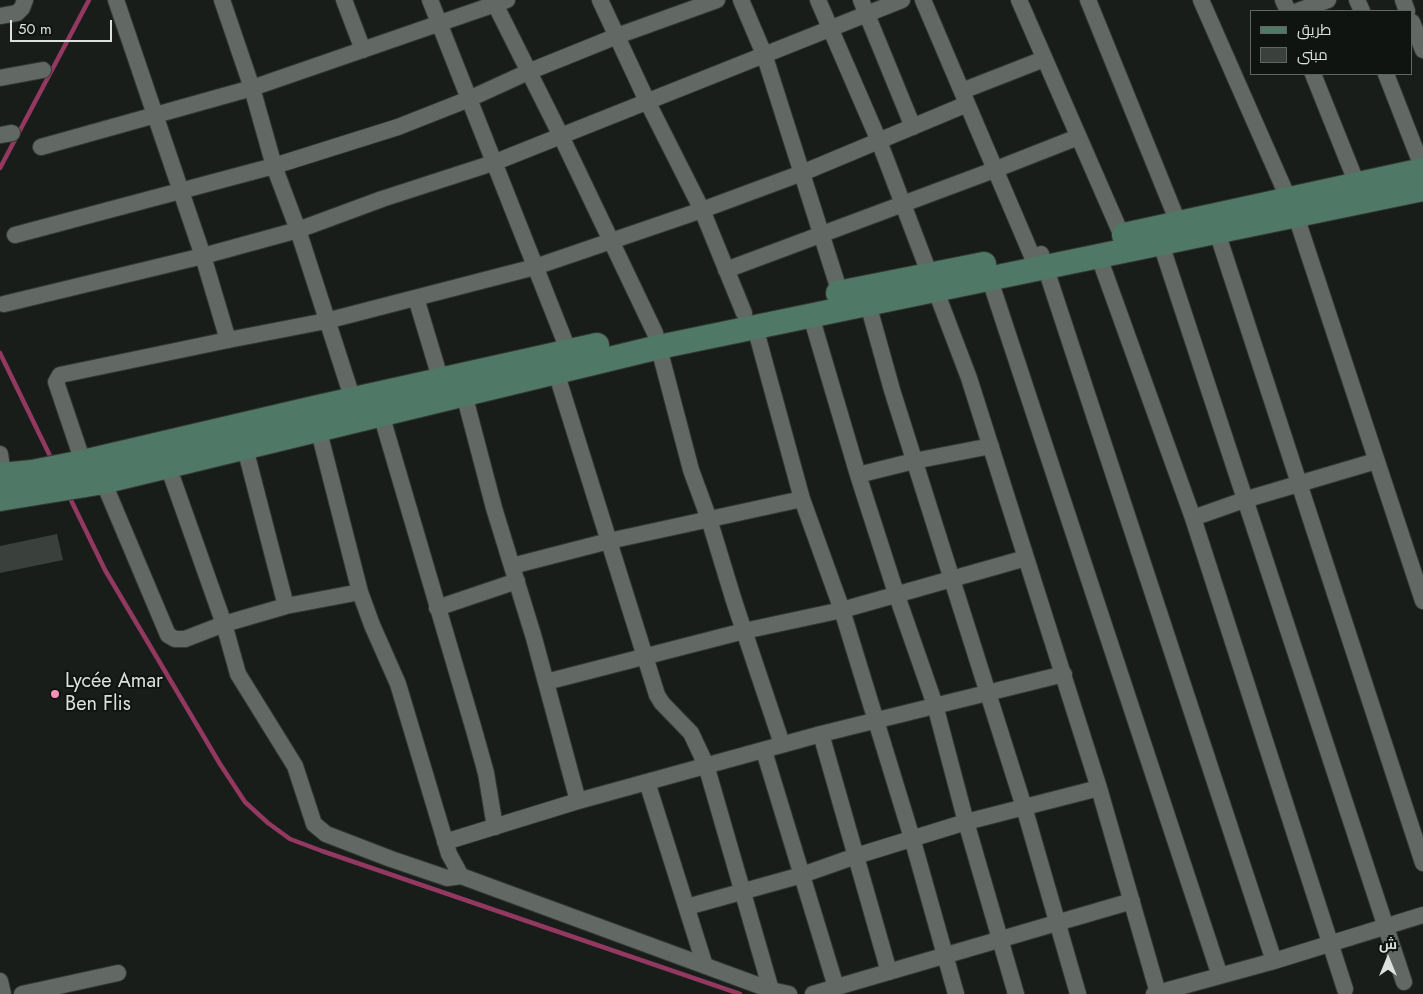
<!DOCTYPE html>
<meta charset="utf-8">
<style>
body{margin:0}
#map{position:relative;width:1423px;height:994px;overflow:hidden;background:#181d1a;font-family:Jost,Cairo,sans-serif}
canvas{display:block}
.legend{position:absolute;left:1250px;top:10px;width:162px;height:65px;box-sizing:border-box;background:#0f1411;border:1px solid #616663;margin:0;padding:6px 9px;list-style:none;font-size:15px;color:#dde1de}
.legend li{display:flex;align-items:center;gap:10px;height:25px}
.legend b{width:25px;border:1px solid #616663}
.north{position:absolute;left:1363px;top:934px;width:50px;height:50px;-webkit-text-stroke:4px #0f1411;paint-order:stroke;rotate:0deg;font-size:14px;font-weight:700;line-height:20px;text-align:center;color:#dde1de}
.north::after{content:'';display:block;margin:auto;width:18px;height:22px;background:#dde1de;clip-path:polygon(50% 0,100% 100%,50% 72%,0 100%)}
.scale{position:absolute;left:10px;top:20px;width:102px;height:22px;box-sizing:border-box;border:2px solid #dde1de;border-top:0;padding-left:6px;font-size:15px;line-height:18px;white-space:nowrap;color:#dde1de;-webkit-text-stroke:4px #0f1411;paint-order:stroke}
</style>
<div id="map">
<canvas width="1423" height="994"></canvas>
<ul class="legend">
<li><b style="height:6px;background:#4f7866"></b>طريق</li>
<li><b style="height:14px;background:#3a403c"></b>مبنى</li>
</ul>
<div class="north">ش</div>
<div class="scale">50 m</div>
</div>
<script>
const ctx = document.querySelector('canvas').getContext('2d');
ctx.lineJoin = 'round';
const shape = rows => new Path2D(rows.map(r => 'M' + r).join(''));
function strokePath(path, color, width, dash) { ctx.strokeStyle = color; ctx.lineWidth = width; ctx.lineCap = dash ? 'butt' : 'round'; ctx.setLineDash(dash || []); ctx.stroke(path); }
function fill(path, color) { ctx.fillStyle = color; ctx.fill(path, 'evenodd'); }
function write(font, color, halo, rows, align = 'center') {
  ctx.font = font + ' Jost,sans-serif'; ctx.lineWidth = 4; ctx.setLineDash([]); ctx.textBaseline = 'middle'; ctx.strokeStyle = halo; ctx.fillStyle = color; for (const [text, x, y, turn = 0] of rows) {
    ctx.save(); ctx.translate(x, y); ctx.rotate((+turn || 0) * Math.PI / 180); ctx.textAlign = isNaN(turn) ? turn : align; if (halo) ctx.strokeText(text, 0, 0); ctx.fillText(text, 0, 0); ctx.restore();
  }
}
const stream = shape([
 [0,168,89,0],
 [0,353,52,460],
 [69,496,105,570,220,764,245,802,268,823,290,839,322,851,740,994]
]);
const building = shape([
 [57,534,63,560,0,573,0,546]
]);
const minor = shape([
 [116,0,203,256,228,340],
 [222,0,252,88,274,166,298,230,353,400],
 [344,0,363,50],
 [430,0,569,352],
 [493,0,561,136,655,333,691,470,709,519,734,601,782,744],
 [600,0,647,101,702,210,744,313],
 [741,0,764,54,840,293],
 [818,0,879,141,969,378,1099,788,1158,993],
 [861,0,913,127],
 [923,0,1032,256],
 [1019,0,1122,236],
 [1088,0,1182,232],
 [1201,0,1296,216,1423,601],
 [1283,0,1288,11],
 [1357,0,1362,11],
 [1403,0,1407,11],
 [1298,11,1328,0],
 [0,16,17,13,22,8,25,0],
 [1412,22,1423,50],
 [1313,74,1357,184],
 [1386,74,1423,169],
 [0,78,43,70],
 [962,91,1044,59],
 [0,135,12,133],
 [41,147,252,88,507,0],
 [1217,232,1423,863],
 [15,235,274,166,398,127,469,99,528,72,617,36,717,0],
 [1161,244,1404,982],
 [1041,254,1274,961],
 [1099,257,1193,518,1345,989],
 [726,270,994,170,1078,137],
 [990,280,1220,976],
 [416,298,441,381],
 [4,304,203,256,298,230,382,199,493,163,902,0],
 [868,304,892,390,1024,807,1078,994],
 [811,316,858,475,896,593,935,705,966,822,1016,994],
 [755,327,802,499,842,610,912,838,956,994],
 [556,372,657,695,662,703,691,733,706,765,771,990],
 [464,394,494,508,534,638,578,801],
 [381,414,474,730,486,773,495,827],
 [316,420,360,592,372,625,398,684,449,854,461,876,771,990,789,994],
 [245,448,286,606],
 [0,454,3,475],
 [83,462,56,382,60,375,228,340,326,321,535,267,702,210,802,173,967,104],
 [168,466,224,624,238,674,295,766,314,824,326,834,391,859,447,878,461,876],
 [858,475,914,461,991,446],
 [103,481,168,635,175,639,185,639,224,624,286,606,360,592],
 [1193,518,1244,500,1376,461],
 [512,566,609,541,802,499],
 [437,608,517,581],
 [546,682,744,631,842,610,1026,558],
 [821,734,889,972],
 [764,751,836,987],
 [647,782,705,966],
 [445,842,578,801,821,734,1064,674],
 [687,907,802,875,856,856,966,822,1099,788],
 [0,981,3,994],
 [22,994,118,973],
 [813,994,1132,901],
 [1154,994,1274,961,1423,915]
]);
const secondary = shape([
 [1124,235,1423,170],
 [838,293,984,264],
 [0,475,32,472,83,462,314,408,597,345],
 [0,499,98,483,659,347,1423,189]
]);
const markers = [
 [55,694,5,"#fe8ebc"]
];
const poiNames = [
 ["Lycée Amar",65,682],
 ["Ben Flis",65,705]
];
strokePath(stream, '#933861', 4.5);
fill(building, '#3a403c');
strokePath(minor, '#343835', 18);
strokePath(secondary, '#343835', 26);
strokePath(minor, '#626965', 16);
strokePath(secondary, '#4f7866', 24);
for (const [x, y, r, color] of markers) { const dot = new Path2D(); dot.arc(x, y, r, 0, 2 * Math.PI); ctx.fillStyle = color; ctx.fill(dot); strokePath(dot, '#0f1411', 2); }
write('20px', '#dde1de', '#0f1411', poiNames, 'left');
</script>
